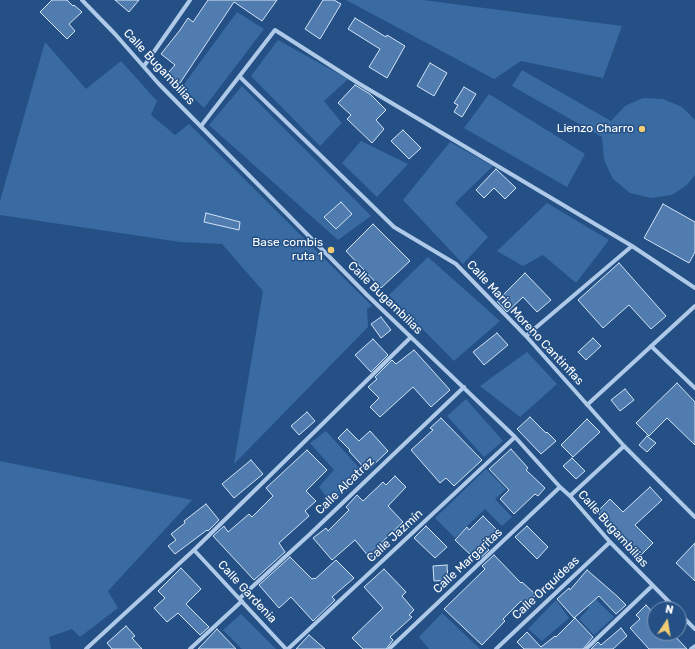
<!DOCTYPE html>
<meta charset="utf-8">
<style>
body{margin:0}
#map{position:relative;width:695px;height:649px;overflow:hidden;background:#245085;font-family:Rubik,sans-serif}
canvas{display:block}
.north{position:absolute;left:647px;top:601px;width:40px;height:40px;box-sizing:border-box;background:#245085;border:1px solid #7c96b6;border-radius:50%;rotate:12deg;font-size:11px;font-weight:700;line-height:16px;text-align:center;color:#fff}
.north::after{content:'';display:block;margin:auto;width:14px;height:18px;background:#f2cc72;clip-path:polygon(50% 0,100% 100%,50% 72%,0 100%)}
</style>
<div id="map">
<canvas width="695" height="649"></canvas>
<div class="north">N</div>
</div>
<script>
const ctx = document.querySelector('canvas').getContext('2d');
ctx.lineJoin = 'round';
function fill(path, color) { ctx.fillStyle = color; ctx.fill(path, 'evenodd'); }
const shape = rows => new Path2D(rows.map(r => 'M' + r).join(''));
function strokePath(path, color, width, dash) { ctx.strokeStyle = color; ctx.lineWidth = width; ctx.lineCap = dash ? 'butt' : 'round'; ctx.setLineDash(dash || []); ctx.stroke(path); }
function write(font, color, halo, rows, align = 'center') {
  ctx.font = font + ' Rubik,sans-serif'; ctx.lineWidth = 3; ctx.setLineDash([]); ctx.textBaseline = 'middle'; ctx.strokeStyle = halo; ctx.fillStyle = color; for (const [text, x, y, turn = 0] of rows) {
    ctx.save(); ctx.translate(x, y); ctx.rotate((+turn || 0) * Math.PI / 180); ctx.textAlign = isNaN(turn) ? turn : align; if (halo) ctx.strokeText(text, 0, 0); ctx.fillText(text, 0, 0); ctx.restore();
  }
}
const green = shape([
 [346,0,423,0,622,26,603,78,521,61,494,79],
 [237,12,264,29,204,108,182,87],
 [278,40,348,79,324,101,342,123,320,146,251,76],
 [45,42,86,89,121,61,157,101,151,115,175,135,189,124,372,306,367,309,368,327,234,464,263,291,222,244,180,242,0,215,0,201],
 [522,70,611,121,625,106,643,98,663,99,682,107,695,120,695,175,687,185,672,195,651,198,630,193,613,179,604,160,602,137,512,86],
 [242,86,371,216,338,240,209,125],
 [489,94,585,154,567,187,464,128],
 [361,141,408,164,377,197,342,163],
 [450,142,493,166,455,203,488,237,463,264,403,200],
 [547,203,609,240,576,283,543,255,523,266,497,251],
 [428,257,500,321,454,361,389,295],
 [527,352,557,384,520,417,480,386],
 [466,399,503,441,484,457,447,416],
 [326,431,362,471,331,503,319,487,334,470,310,443],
 [0,461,192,500,108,591,118,608,80,637,72,629,49,637,51,649,0,649],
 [486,469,506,489,495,499,512,517,502,526,485,509,455,538,435,518],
 [578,582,614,617,594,635,579,619,589,608,571,588],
 [556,600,569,618,542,641,528,629],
 [442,613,480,649,429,649,419,637],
 [241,614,276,649,242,649,223,630]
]);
const building = shape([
 [52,0,67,0,73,6,74,5,82,12,69,24,75,31,67,39,40,12,52,0],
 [115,0,139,0,129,12,115,0],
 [208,0,277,0,262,21,234,2,180,83,168,73,175,65,161,54,180,30,188,18,193,22,208,0],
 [323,0,334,0,341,4,320,39,305,29,323,0],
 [355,18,386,37,387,35,405,46,387,78,369,67,380,49,348,29,355,18],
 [430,63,447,73,434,96,417,86,430,63],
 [355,85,370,94,386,110,376,120,384,129,372,143,347,119,351,115,338,103,355,85],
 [464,87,476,94,462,117,454,112,458,105,454,103,464,87],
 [403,130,421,148,409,159,391,141,403,130],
 [496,169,516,188,505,199,494,188,484,198,476,190,496,169],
 [341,202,352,214,336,229,324,217,341,202],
 [663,204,695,222,695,252,689,263,644,238,663,204],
 [206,213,240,222,239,230,204,222,206,213],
 [373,224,410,261,381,288,346,251,373,224],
 [619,263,666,316,651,329,629,305,603,328,578,300,619,263],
 [525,273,551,300,537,312,523,297,507,312,497,301,525,273],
 [381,317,391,330,381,338,371,324,381,317],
 [497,333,508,345,484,365,473,352,497,333],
 [593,338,601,346,586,360,578,352,593,338],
 [373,339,388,355,371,372,355,355,373,339],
 [414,350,450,390,431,407,413,387,380,417,370,407,379,398,368,387,377,379,375,377,392,360,396,364,414,350],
 [677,383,695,402,695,445,667,418,649,436,636,423,677,383],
 [625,389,634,400,620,411,611,400,625,389],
 [307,412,315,421,299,435,291,426,307,412],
 [530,417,546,433,547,432,556,441,541,454,517,429,530,417],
 [441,418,482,460,454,486,446,478,440,483,411,450,433,430,430,428,441,418],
 [587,419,600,432,573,457,561,445,587,419],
 [347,429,359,441,370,431,388,451,367,471,349,451,350,450,338,438,347,429],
 [647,436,656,443,647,452,639,445,647,436],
 [511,449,528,468,526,470,545,488,538,496,535,494,514,514,500,499,509,490,489,469,511,449],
 [307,450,327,470,306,491,316,501,305,511,309,516,279,543,285,552,254,580,213,536,224,526,228,532,249,514,252,517,273,496,266,488,307,450],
 [572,458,585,471,576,479,563,466,572,458],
 [251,460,263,474,234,498,222,484,251,460],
 [395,476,406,487,388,506,403,522,379,545,382,549,370,558,355,540,332,560,313,538,326,528,328,531,349,510,346,507,357,495,363,501,383,482,386,485,395,476],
 [650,487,662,500,635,525,653,543,641,555,597,512,610,499,623,512,650,487],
 [206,504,219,520,208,531,207,530,175,554,168,546,176,540,171,534,185,523,184,521,206,504],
 [483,516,498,531,484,545,489,550,477,561,455,540,467,527,469,530,483,516],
 [426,526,447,547,435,558,414,538,426,526],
 [527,526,548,547,537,559,515,537,527,526],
 [695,543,695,581,676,563,695,543],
 [494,555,521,583,522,582,536,595,526,606,521,601,503,619,505,621,482,645,444,609,485,569,482,566,494,555],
 [290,557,312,579,314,578,315,579,336,560,354,578,332,597,335,600,313,621,291,597,279,608,259,585,290,557],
 [447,565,448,580,434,581,433,566,447,565],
 [181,568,201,589,186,604,209,627,200,635,178,613,167,622,154,608,165,598,158,591,181,568],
 [384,569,406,592,402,596,414,610,409,615,412,617,390,637,393,640,386,649,363,649,352,638,383,608,364,587,384,569],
 [587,570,617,596,626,605,616,614,599,596,574,618,557,599,569,588,570,590,587,570],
 [646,605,655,615,655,633,672,633,687,649,649,649,630,628,640,619,636,615,646,605],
 [575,618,593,637,583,649,524,649,517,642,527,632,541,647,555,636,556,637,575,618],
 [126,626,135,636,132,638,142,649,112,649,107,643,126,626],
 [621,628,627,636,613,649,591,649,598,642,601,645,621,628],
 [217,629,236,649,198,649,217,629],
 [309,635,325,649,296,649,309,635]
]);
const minor = shape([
 [82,0,115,34,158,83,367,295,515,437,560,487,570,496,610,542,676,609],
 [144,66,190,0],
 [240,77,394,227,456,264,526,336,624,446,695,517],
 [201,126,275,30,358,83,632,246,695,288],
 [526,336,632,246],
 [651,346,695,388],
 [587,405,695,306],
 [570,496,624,446],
 [194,550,286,649],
 [240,598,309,535,464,387],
 [679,613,695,629],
 [86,649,194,550,411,337],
 [190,649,242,601],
 [288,649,515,437],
 [389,649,560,487],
 [496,649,610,542],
 [586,649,652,586],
 [691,649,695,646]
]);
const markers = [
 [642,129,4,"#f2cc72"],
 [331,250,4,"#f2cc72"]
];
const streetNames = [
 ["Calle Bugambilias",159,67,47],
 ["Calle Bugambilias",385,298,44],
 ["Calle Mario Moreno Cantinflas",525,323,47],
 ["Calle Alcatraz",345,486,-44],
 ["Calle Bugambilias",613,529,48],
 ["Calle Jazmín",395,536,-43],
 ["Calle Margaritas",468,561,-43],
 ["Calle Orquídeas",546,588,-43],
 ["Calle Gardenia",247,592,47]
];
const poiNames = [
 ["Lienzo Charro",634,129],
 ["Base combis",323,243],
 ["ruta 1",323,257]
];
fill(green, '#396aa2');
fill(building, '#517caf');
strokePath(building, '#d2e3f6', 1);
strokePath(minor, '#afc9e8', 4);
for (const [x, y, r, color] of markers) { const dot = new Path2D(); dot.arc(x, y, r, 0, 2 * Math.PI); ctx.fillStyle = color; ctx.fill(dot); strokePath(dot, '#245085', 1.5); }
write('12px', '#fff', '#245085', streetNames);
write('12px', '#fff', '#245085', poiNames, 'right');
</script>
